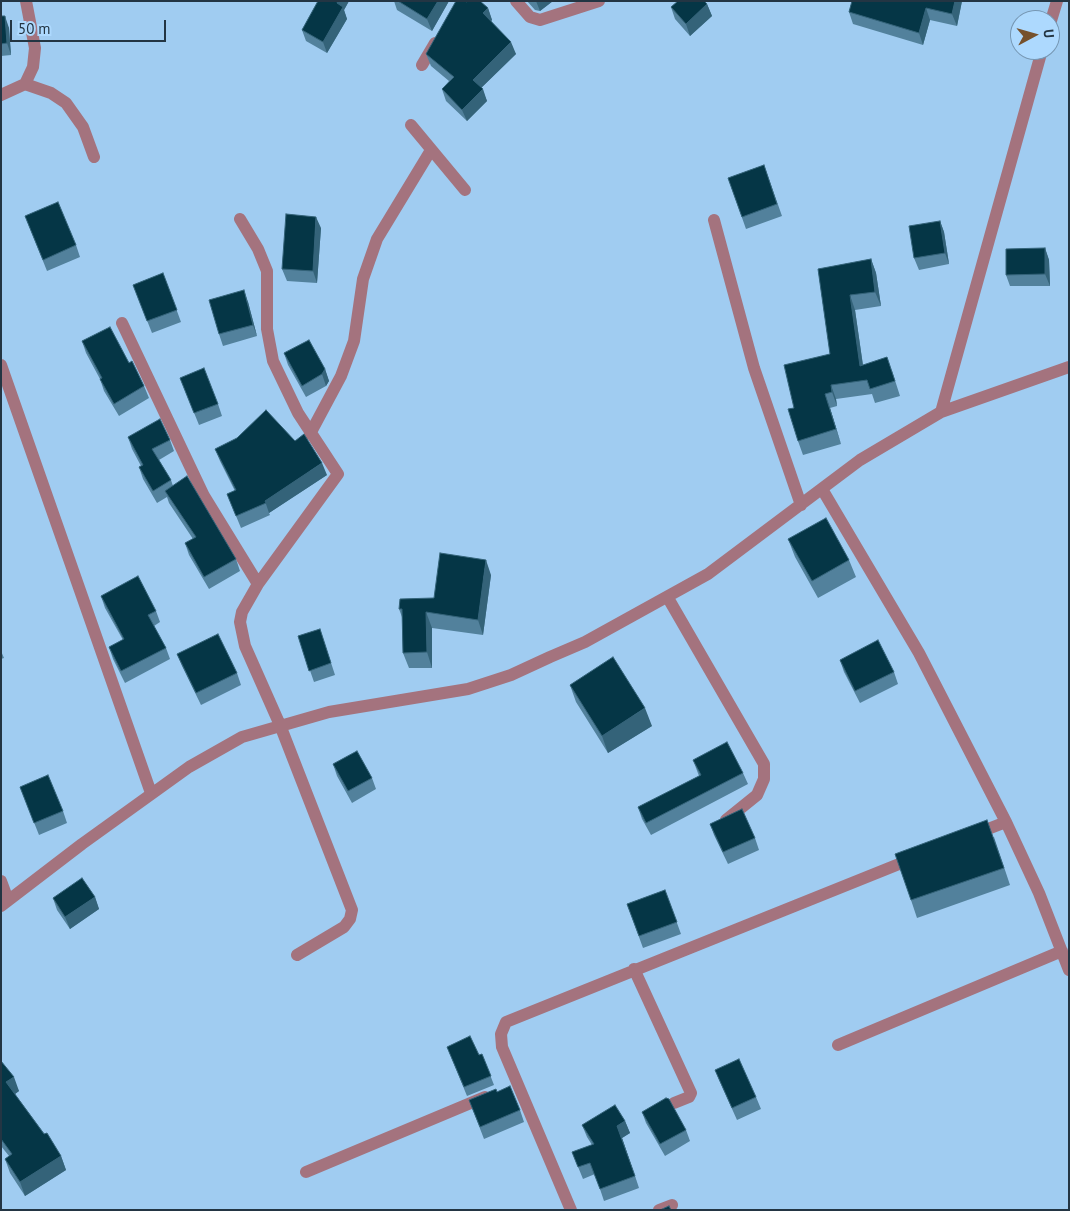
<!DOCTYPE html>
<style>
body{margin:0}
#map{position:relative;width:1070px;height:1211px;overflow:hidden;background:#a0ccf1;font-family:"PT Sans",sans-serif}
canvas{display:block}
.frame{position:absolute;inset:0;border:2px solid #233543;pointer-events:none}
.north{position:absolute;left:1010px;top:10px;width:50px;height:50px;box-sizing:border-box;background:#add9fe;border:1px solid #7697b3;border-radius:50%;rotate:84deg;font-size:14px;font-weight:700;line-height:20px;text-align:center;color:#233543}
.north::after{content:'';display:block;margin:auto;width:18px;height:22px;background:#76512c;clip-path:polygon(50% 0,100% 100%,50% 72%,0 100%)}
.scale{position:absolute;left:10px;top:20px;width:156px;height:22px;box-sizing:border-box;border:2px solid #233543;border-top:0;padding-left:6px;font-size:15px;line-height:18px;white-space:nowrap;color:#233543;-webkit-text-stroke:4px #add9fe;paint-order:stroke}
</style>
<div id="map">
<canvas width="1070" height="1211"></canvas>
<div class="frame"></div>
<div class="north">U</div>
<div class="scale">50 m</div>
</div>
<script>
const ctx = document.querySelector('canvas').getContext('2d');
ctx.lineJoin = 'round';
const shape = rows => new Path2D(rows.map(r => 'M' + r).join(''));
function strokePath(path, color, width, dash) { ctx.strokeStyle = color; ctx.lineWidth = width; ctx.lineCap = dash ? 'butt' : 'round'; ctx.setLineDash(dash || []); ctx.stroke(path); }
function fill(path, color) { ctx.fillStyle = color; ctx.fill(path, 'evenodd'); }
const minor = shape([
 [516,1,530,17,540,20,599,1],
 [1050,24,1057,1],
 [422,65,435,43],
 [25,84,51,93,66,103,83,127,94,157],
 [1,95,25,84,33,67,35,48,26,1],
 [411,125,465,190],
 [240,219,258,249,267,271,267,329,273,361,298,413,338,474,258,584,242,612,240,622,245,646,280,725,352,910,350,919,344,927,297,955],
 [714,220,754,368,801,505],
 [122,323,204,496,258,584],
 [1,365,151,793],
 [941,412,1042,50],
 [310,434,341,376,354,341,363,279,377,239,431,150],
 [822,489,919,653,1006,822,1039,893,1069,970],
 [668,598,764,764,764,779,757,795,726,820],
 [975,834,1006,822],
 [1,881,8,900],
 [1,906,82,844,189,767,242,737,329,712,468,689,511,675,550,657,585,642,708,574,860,460,941,412,1069,367],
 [634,969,691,1093,689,1097,674,1103],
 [838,1045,1062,951],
 [306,1172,485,1097],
 [571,1210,502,1047,501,1034,506,1022,914,858],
 [659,1210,672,1205]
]);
const wall = shape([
 [318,1,349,1,344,10,347,19,327,53,306,41,302,30],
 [394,1,449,1,432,31,397,10],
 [527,1,553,1,540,11,535,10],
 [852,1,962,1,957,26,930,20,923,45,853,24,849,12],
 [707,4,712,16,690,36,675,19,671,7],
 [488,8,492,20,491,21,516,54,481,88,487,101,467,121,446,101,442,89,449,81,431,66,426,54],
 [1,16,9,28,11,55,1,56],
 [764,165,782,216,746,229,728,178],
 [25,216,76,245,80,257,47,271],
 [940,221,944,232,949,264,919,270,914,258],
 [321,228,317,283,287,281,282,269],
 [1045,248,1049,260,1050,286,1010,286,1006,275],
 [871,259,876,273,881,306,855,310,863,365,892,371,900,396,875,403,872,394,836,399,837,406,830,408,841,444,803,455,798,441,794,408,830,354,818,269],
 [163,273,181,322,152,333,133,285],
 [248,302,257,336,223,346,219,334],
 [82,341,129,363,144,386,149,398,119,416,104,391,100,379,86,353],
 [284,353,325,369,329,381,326,386,306,397,288,365],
 [180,378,218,404,222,416,199,425],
 [128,437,170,440,174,451,159,460,171,480,173,486,236,559,240,571,209,589,189,555,185,543,193,539,169,503,167,497,157,503,143,479,139,467,141,466,132,449],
 [215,449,327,475,269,513,270,515,241,528,227,494,235,491,220,461],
 [788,539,849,560,856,577,818,598,795,557],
 [491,575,483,635,432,628,432,668,409,668,403,653,402,617,399,609,434,598],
 [101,596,156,611,160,622,154,626,166,648,170,659,125,683,113,659,109,647,123,640,105,608],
 [320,629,335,675,314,682,298,636],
 [1,651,4,658,1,659],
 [177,654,237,673,241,685,201,705,182,666],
 [840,660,894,672,898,684,860,703,844,672],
 [570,685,652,726,608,753,576,702],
 [693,760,743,773,748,784,651,835,642,819,638,807,699,776],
 [333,764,372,778,376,789,352,803,337,776],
 [20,787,63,811,67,823,39,835],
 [710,824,755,838,759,850,728,864,714,835],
 [994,837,1010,885,917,918,911,900],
 [665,890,681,934,643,948,627,904],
 [95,897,99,909,70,929,57,910,53,898],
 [447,1047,479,1055,482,1054,494,1085,467,1096],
 [1,1061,19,1091,15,1094,61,1156,66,1170,25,1196,10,1173,5,1159,9,1156,1,1146],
 [715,1070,756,1097,761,1109,737,1120,720,1082],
 [497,1092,520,1110,524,1122,484,1139,469,1100],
 [642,1112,686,1130,690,1141,665,1156,646,1123],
 [625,1121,630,1133,622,1138,639,1188,604,1201,595,1174,583,1179,572,1152,592,1145,587,1137,582,1125]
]);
const shadedWall = shape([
 [338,1,349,1,344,10,347,19,327,53,323,42],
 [438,1,449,1,432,31,427,19],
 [536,1,553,1,540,11],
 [955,1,962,1,957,26,952,14],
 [707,4,712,16,690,36,686,24],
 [488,8,492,20,488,25,483,13],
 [926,8,930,20,923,45,919,33],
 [5,16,9,28,11,55,7,43],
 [511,42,516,54,478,91,473,80],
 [483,89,487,101,467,121,462,110],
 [316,217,321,228,317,283,313,271],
 [940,221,944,232,949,264,945,253],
 [1045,248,1049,260,1050,286,1045,274],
 [871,259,876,273,881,306,875,292],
 [244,290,248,302,257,336,253,325],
 [850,295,855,310,865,380,860,366],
 [325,369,329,381,326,386,322,374],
 [831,385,836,399,837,406,832,392],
 [825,394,830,408,841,444,836,429],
 [322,463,327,475,269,513,265,501],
 [486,560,491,575,483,635,478,620],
 [426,612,432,628,432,668,427,652],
 [645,708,652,726,608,753,602,736],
 [95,897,99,909,70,929,65,917],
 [14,1077,19,1091,11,1097,6,1082],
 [625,1121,630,1133,622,1138,639,1188,617,1126],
 [61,1156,66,1170,25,1196,20,1182]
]);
const building = shape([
 [318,1,338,1,337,3,343,7,323,42,302,30,318,1],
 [398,1,438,1,427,19,398,1],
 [456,1,465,1,467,2,467,1,480,1,488,8,483,13,511,42,473,80,483,89,462,110,442,89,454,77,426,54,456,1],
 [678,1,704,1,707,4,686,24,671,7,678,1],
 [852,1,955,1,952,14,926,8,919,33,849,12,852,1],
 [1,16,5,16,7,43,1,44,1,16],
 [764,165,777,204,742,217,728,178,764,165],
 [58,202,76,245,43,260,25,216,58,202],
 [286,214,316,217,313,271,282,269,286,214],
 [940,221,945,253,914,258,909,226,940,221],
 [1045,248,1045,274,1006,275,1006,249,1045,248],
 [871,259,875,292,850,295,860,366,887,357,895,381,870,389,867,380,831,385,832,392,825,394,836,429,798,441,788,409,794,408,784,365,830,354,818,269,871,259],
 [163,273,177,310,147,321,133,285,163,273],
 [244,290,253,325,219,334,209,300,244,290],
 [110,327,129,363,132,361,144,386,114,404,100,379,102,378,82,341,110,327],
 [309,340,325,369,322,374,302,386,284,353,309,340],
 [204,368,218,404,194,413,180,378,204,368],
 [266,410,295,441,304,434,322,463,265,501,266,503,236,516,227,494,236,490,215,449,237,438,266,410],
 [160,419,170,440,152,449,171,480,153,491,139,467,143,465,128,437,160,419],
 [187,476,236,559,204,577,185,543,196,537,165,491,187,476],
 [826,518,849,560,812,581,788,539,826,518],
 [440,553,486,560,478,620,426,612,427,652,403,653,402,609,399,609,400,599,434,598,440,553],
 [138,576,156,611,148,615,166,648,121,671,109,647,124,639,101,596,138,576],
 [320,629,331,663,309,671,298,636,320,629],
 [218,634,237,673,196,693,177,654,218,634],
 [878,640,894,672,855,691,840,660,878,640],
 [613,657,645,708,602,736,570,685,613,657],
 [727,742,743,773,646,823,638,807,701,775,693,760,727,742],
 [357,751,372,778,348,791,333,764,357,751],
 [48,775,63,811,34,823,20,787,48,775],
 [742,809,755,838,723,852,710,824,742,809],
 [987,820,1004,868,911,900,895,854,987,820],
 [82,878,95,897,65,917,53,898,82,878],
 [665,890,677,922,639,936,627,904,665,890],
 [470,1036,479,1055,482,1054,491,1076,464,1087,447,1047,470,1036],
 [739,1059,756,1097,732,1108,715,1070,739,1059],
 [1,1061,14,1077,6,1082,44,1134,47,1133,61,1156,20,1182,5,1159,12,1154,1,1139,1,1061],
 [510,1086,520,1110,480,1127,469,1100,496,1089,497,1092,510,1086],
 [666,1098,669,1099,686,1130,660,1144,642,1112,666,1098],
 [615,1105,625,1121,617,1126,635,1176,600,1189,590,1163,578,1167,572,1152,594,1144,582,1125,615,1105],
 [669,1206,671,1210,660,1210,669,1206]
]);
strokePath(minor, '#a4737e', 12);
fill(wall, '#52819c');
fill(shadedWall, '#346379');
fill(building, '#053646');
strokePath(building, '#346379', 1);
</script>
